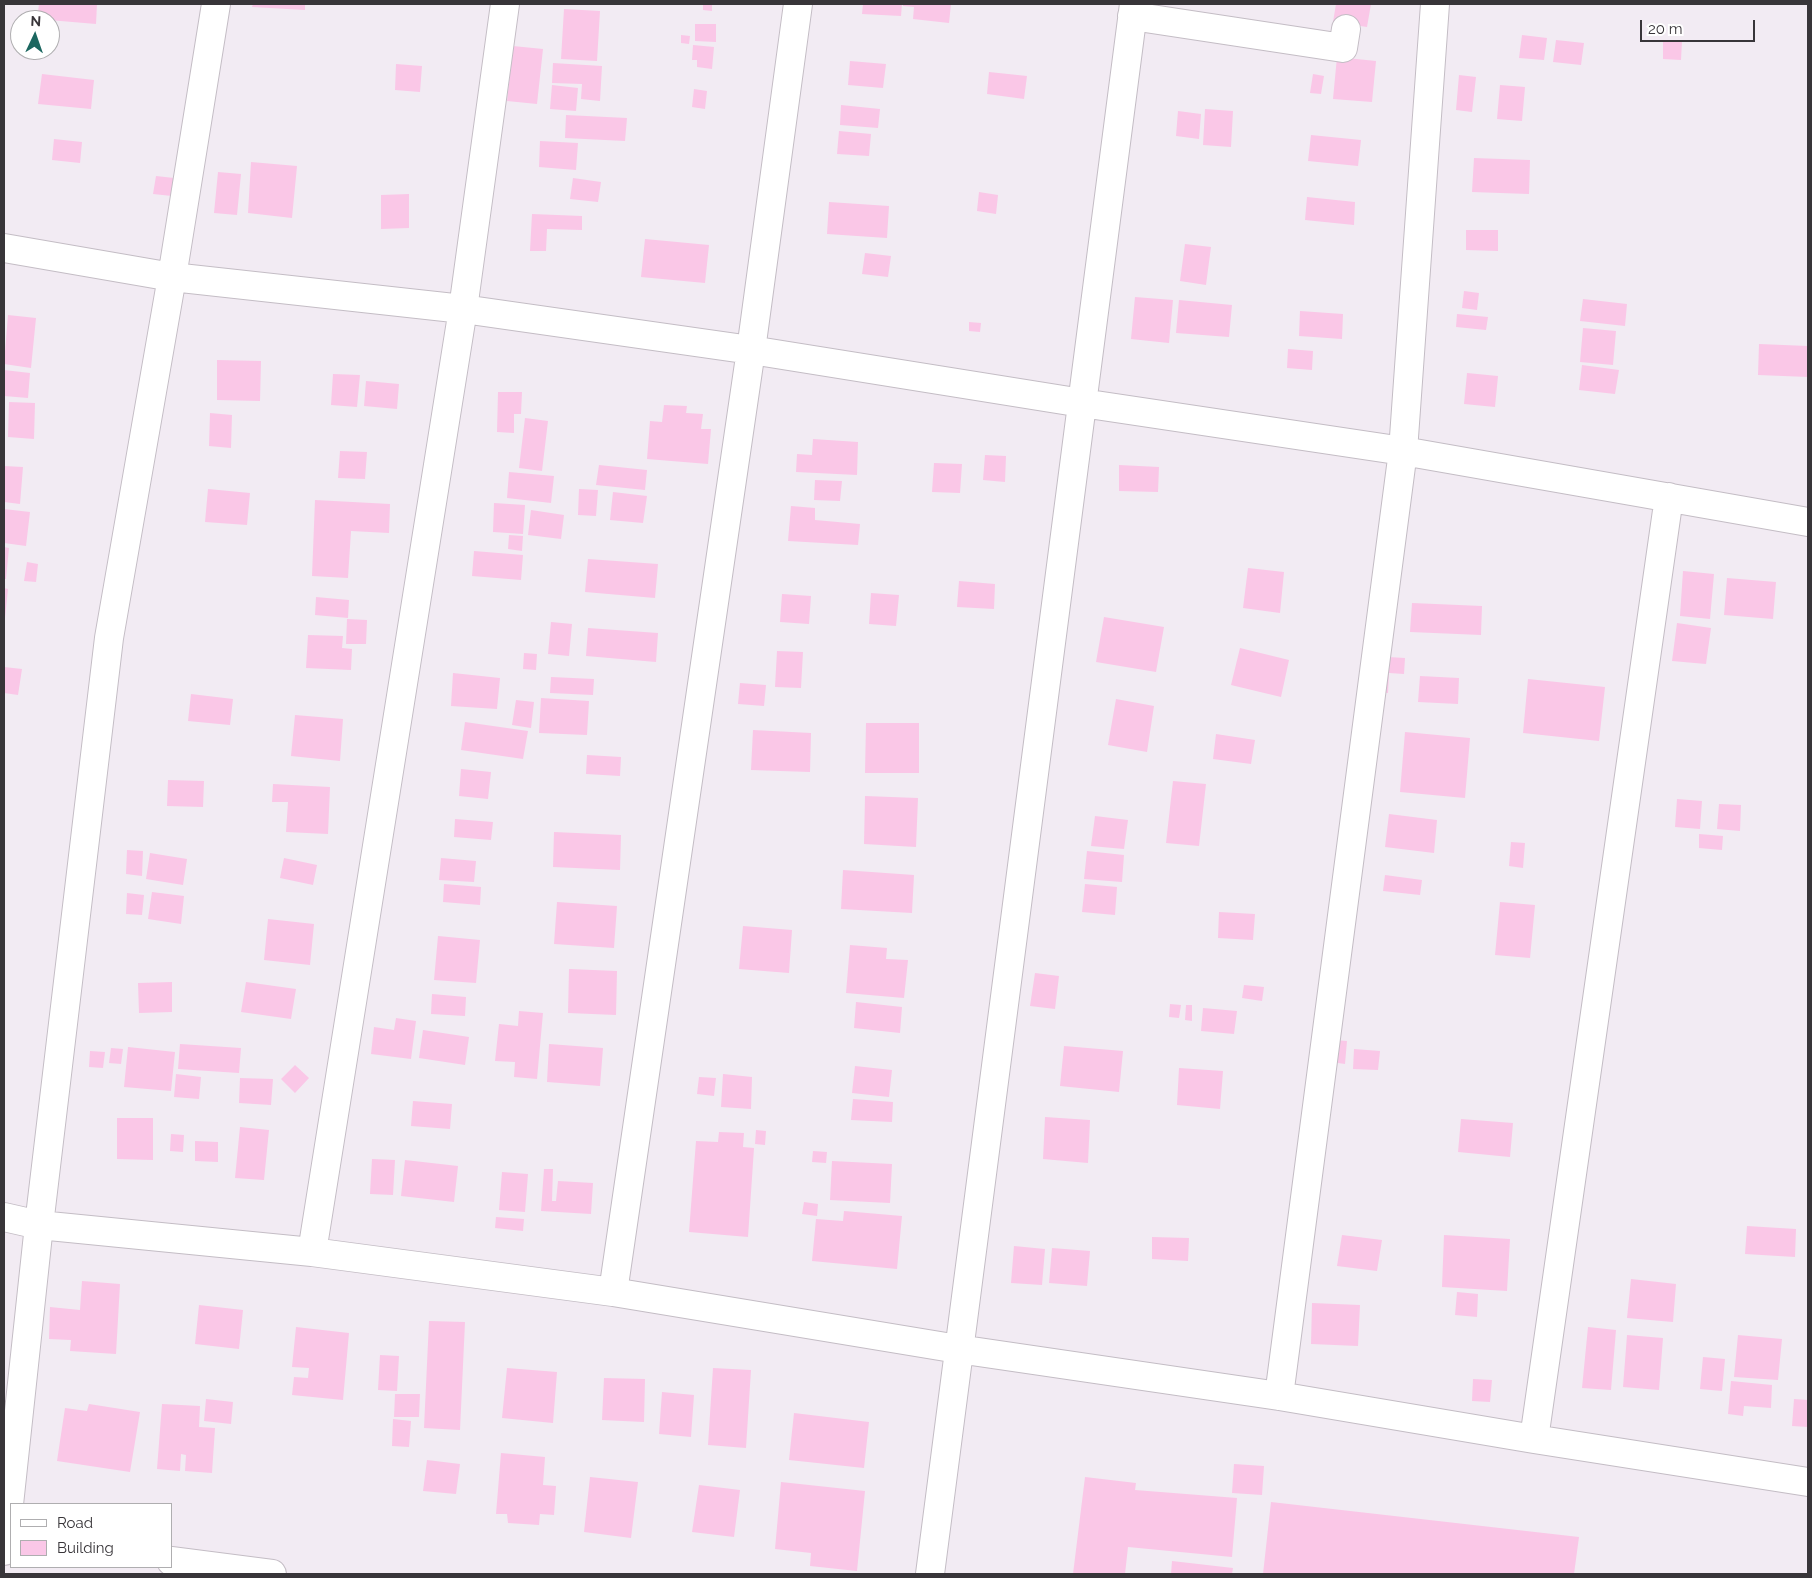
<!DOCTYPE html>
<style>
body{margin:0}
#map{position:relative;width:1812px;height:1578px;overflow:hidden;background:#f2ebf3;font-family:Raleway,sans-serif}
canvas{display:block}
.frame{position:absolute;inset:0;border:5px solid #383539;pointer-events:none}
.legend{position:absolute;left:10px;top:1503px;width:162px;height:65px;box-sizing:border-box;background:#fff;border:1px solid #afaeb0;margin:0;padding:6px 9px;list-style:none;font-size:15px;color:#383539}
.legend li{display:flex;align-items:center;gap:10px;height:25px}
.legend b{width:25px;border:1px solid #afaeb0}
.north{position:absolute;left:10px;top:10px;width:50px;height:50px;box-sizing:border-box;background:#fff;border:1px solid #afaeb0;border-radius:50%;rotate:3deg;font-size:14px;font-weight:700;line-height:20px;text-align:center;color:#383539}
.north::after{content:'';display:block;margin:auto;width:18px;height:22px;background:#1c6760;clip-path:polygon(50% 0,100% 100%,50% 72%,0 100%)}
.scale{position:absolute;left:1640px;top:20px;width:115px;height:22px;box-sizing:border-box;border:2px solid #383539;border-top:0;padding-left:6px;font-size:15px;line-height:18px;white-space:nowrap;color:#383539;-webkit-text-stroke:4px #fff;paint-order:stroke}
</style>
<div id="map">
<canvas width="1812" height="1578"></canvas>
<div class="frame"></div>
<ul class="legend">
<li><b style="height:6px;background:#fff"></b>Road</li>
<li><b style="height:14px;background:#fac7e7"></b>Building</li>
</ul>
<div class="north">N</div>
<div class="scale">20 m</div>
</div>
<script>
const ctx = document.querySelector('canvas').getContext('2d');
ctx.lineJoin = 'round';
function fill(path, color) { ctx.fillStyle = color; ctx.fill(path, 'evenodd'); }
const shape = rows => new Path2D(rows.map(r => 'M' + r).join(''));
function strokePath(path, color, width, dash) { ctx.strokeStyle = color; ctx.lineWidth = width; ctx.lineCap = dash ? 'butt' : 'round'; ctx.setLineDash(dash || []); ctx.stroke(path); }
const building = shape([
 [39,4,97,4,96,24,37,19],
 [253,4,305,4,305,10,252,7],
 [703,4,712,4,712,11,703,10],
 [863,4,902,4,901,16,862,14],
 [903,4,951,4,949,23,913,19,914,7,903,6],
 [1336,4,1371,4,1367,27,1333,22],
 [564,9,600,11,597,61,561,59],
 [695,24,716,24,716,42,695,41],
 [681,35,690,36,689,44,681,43],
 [1522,35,1547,38,1544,60,1519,58],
 [1556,40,1584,43,1581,65,1553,62],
 [1663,40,1682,41,1681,60,1663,59],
 [693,45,714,47,712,69,697,67,697,60,692,60],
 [513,46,543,49,537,104,507,101],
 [1337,57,1376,61,1372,102,1333,99],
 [850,61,886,64,883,88,848,85],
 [553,63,602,66,600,101,581,99,582,84,552,83],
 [396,64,422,66,420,92,395,90],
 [989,72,1027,76,1024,99,987,94],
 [42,74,94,80,91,109,38,104],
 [1313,74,1324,76,1321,94,1310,93],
 [1459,75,1476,77,1472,112,1456,110],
 [552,85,578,88,576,111,550,109],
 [1500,85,1525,87,1522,121,1497,119],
 [694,89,707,91,705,109,692,107],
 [841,105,880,109,878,128,840,125],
 [1205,109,1233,111,1231,147,1203,145],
 [1178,111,1201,114,1199,139,1176,136],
 [566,115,627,118,625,141,565,138],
 [839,131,871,134,869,156,837,154],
 [1311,135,1361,140,1358,166,1308,161],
 [54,139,82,142,80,163,52,160],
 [540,141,578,143,576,170,539,167],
 [1474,158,1530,160,1529,194,1472,192],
 [251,162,297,166,292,218,248,213],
 [218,172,241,174,237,215,214,213],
 [156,176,174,178,172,196,153,194],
 [573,178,601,182,598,202,570,199],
 [979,192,998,195,996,214,977,211],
 [409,194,409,228,381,229,381,195],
 [1307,197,1355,202,1354,225,1305,220],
 [829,202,889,206,887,238,827,234],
 [532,214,582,216,582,230,547,229,546,251,530,251],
 [1466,230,1498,230,1498,251,1466,250],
 [645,239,709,245,705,283,641,277],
 [1185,244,1211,247,1206,285,1180,281],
 [865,253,891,256,888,277,862,274],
 [1464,291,1479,293,1477,310,1462,308],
 [1135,297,1173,300,1169,343,1131,339],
 [1583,299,1627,304,1625,326,1580,321],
 [1179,300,1232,305,1229,337,1176,333],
 [1300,311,1343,314,1342,339,1299,336],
 [1457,314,1488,317,1486,330,1456,327],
 [8,315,36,318,31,368,4,364],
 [969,322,981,323,980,332,969,331],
 [1583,328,1616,331,1613,365,1580,362],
 [1759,344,1808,346,1808,377,1758,375],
 [1288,349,1313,351,1312,370,1287,368],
 [217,360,261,361,260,401,217,400],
 [1582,365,1619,370,1615,394,1579,390],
 [4,370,30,373,28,398,4,396],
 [1467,373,1498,376,1495,407,1464,404],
 [333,374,360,375,357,407,331,405],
 [366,381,399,384,397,409,364,406],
 [498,392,522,392,521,414,514,414,514,433,497,432],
 [9,402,35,403,34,439,8,437],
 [664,405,687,406,686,413,703,414,701,429,711,429,708,464,647,459,650,421,662,422],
 [210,413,232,415,231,448,209,446],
 [525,418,548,421,542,471,519,468],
 [813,439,858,442,857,475,796,472,797,454,812,455],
 [340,451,367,452,365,479,338,478],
 [985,455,1006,456,1005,482,983,480],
 [934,463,962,464,960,493,932,492],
 [599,465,647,470,645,490,596,485],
 [1119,465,1159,467,1158,492,1119,491],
 [4,466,23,467,20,504,4,502],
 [509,472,554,476,551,503,507,498],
 [815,480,842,481,840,501,814,500],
 [208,489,250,493,247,525,205,522],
 [579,489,598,490,596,516,578,515],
 [613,492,647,496,643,523,610,520],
 [315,500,390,504,389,533,351,531,348,578,312,576],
 [494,503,525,505,523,534,493,532],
 [791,506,815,508,815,520,860,524,858,545,788,541],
 [4,509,30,512,26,546,4,543],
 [531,510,564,515,561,539,528,535],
 [509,535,523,536,522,551,508,549],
 [4,547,9,548,6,579,4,579],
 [474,551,523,555,521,580,472,576],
 [588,559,658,564,655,598,585,592],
 [27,562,38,564,36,582,24,581],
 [1248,568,1284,572,1280,613,1243,608],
 [1683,571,1714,574,1710,619,1680,616],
 [1727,578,1776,582,1773,619,1724,615],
 [959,581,995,584,994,609,957,607],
 [4,588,8,589,5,618,4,618],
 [871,593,899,595,896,626,869,624],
 [782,594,811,596,809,624,780,622],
 [316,597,349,600,348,618,315,615],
 [1412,603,1482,606,1481,635,1410,632],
 [1104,617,1164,627,1156,672,1096,662],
 [347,619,367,620,366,644,346,644],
 [551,622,572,624,569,656,548,654],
 [1677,623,1711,628,1706,664,1672,661],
 [588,628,658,633,656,662,586,656],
 [308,635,343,636,342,648,352,649,351,670,306,668],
 [1240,648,1289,660,1281,697,1231,685],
 [777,651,803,652,801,688,775,687],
 [524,653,537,654,536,670,523,669],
 [1371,656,1405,658,1404,674,1389,673,1388,693,1369,692],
 [4,667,22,669,18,695,4,693],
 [453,673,500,678,497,709,451,706],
 [1420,676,1459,678,1458,704,1418,702],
 [551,677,594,679,593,695,550,693],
 [1528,679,1605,687,1599,741,1523,733],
 [740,683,766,685,764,706,738,704],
 [191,694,233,699,230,725,188,721],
 [541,698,589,701,587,735,539,733],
 [1116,699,1154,706,1147,752,1108,745],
 [516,700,534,702,531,728,512,725],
 [295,715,343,719,340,761,291,756],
 [465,722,528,731,523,759,461,750],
 [866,723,919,723,919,773,865,773],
 [753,730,811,733,810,772,751,770],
 [1405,732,1470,738,1465,798,1400,792],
 [1216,734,1255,740,1251,764,1213,759],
 [587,755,621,757,620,776,586,774],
 [461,769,491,772,488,799,459,796],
 [168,780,204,781,203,807,167,806],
 [1173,781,1206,784,1199,846,1166,843],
 [273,784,330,787,328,834,286,832,288,802,272,802],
 [865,796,918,798,916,847,864,844],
 [1677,799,1702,801,1700,829,1675,827],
 [1719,804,1741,805,1740,831,1717,829],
 [1389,814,1437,820,1434,853,1385,847],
 [1095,816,1128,820,1124,849,1091,846],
 [455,819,493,822,491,840,454,837],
 [554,832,621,835,620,870,553,867],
 [1699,834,1723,836,1722,850,1699,848],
 [1511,842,1525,843,1523,868,1509,866],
 [127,850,143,851,142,876,126,874],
 [1087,851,1124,855,1122,882,1084,879],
 [150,853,187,859,183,885,146,879],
 [284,858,317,865,313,885,280,878],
 [441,858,476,861,474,882,439,880],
 [843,870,914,875,912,913,841,909],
 [1385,875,1422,880,1420,895,1383,891],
 [444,884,481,887,480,905,443,902],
 [1085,884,1117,887,1115,915,1082,912],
 [152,892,184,896,181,924,148,919],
 [127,893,144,895,142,915,126,914],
 [557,902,617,906,614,948,554,944],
 [1500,902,1535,905,1530,958,1495,955],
 [1219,912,1255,914,1253,940,1218,938],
 [268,919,314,924,310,965,264,960],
 [743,926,792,930,789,973,739,969],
 [438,936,480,940,476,983,434,980],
 [850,945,887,948,886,959,908,960,904,998,846,993],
 [569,969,617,971,616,1015,568,1013],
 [1035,973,1059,976,1055,1009,1030,1006],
 [172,982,172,1012,139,1013,138,983],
 [246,982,296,989,291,1019,241,1012],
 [1244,985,1264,987,1262,1001,1242,998],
 [432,994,466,997,465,1016,431,1014],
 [856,1002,902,1007,900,1033,854,1028],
 [1170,1004,1181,1005,1179,1018,1169,1017],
 [1186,1005,1192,1005,1192,1021,1185,1020],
 [1203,1008,1237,1011,1234,1034,1201,1031],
 [519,1011,543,1013,537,1079,514,1077,515,1062,495,1061,499,1024,518,1026],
 [396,1018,416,1021,411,1059,371,1054,374,1027,394,1030],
 [423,1030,469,1037,465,1065,419,1058],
 [1334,1040,1347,1041,1345,1064,1331,1062],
 [180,1044,241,1048,239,1073,178,1069],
 [549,1044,603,1048,600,1086,547,1082],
 [1064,1046,1123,1051,1119,1092,1060,1086],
 [128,1047,175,1052,171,1091,124,1087],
 [111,1048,123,1049,121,1064,109,1063],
 [1354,1049,1380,1051,1378,1070,1353,1069],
 [90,1051,105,1052,103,1068,89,1067],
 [295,1065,309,1078,295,1093,281,1079],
 [855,1066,892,1070,889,1097,852,1093],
 [1179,1068,1223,1071,1220,1109,1177,1105],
 [176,1074,201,1077,199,1099,174,1097],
 [723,1074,752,1077,751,1109,721,1107],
 [699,1077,716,1078,714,1096,697,1094],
 [240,1078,273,1079,271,1105,239,1103],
 [853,1099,893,1102,892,1122,851,1120],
 [413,1101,452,1104,450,1129,411,1126],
 [1045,1117,1090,1120,1088,1163,1043,1159],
 [117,1118,153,1118,153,1160,117,1159],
 [1461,1119,1513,1123,1510,1157,1458,1152],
 [240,1127,269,1130,264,1180,235,1178],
 [756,1130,766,1131,765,1145,755,1144],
 [719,1132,744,1133,743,1147,754,1148,748,1237,689,1232,696,1141,718,1142],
 [171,1134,184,1135,183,1152,170,1151],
 [195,1141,218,1142,218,1162,195,1161],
 [813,1151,827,1152,826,1163,812,1162],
 [372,1159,395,1160,393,1195,370,1194],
 [405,1160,458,1166,454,1202,401,1196],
 [832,1161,892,1164,890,1203,830,1200],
 [544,1169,553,1169,552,1201,556,1201,558,1181,593,1183,591,1214,541,1211],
 [502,1172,528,1174,525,1212,499,1210],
 [804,1202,818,1204,817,1216,802,1214],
 [844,1211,902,1216,897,1269,812,1261,816,1219,843,1221],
 [496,1217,524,1219,523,1231,495,1228],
 [1747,1226,1796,1229,1795,1257,1745,1254],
 [1342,1235,1382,1240,1377,1271,1337,1266],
 [1444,1235,1510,1239,1507,1291,1442,1287],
 [1152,1237,1189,1238,1188,1261,1152,1259],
 [1014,1246,1045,1249,1042,1285,1011,1283],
 [1052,1248,1090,1251,1087,1286,1049,1283],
 [1631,1279,1676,1284,1673,1322,1627,1318],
 [82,1281,120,1284,116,1354,70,1351,71,1340,49,1339,50,1307,80,1310],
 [1457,1292,1478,1294,1477,1317,1455,1315],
 [1312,1303,1360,1305,1358,1346,1311,1344],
 [199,1305,243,1310,239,1349,195,1344],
 [429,1321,465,1322,460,1430,424,1428],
 [296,1327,349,1333,343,1400,292,1395,294,1377,308,1378,309,1368,292,1367],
 [1588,1327,1616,1330,1611,1390,1582,1388],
 [1627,1335,1663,1338,1659,1390,1623,1387],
 [1738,1335,1782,1339,1778,1380,1734,1377],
 [380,1355,399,1356,397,1391,378,1390],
 [1703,1357,1725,1359,1722,1391,1700,1389],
 [507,1368,557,1372,553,1423,502,1418],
 [713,1368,751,1370,746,1448,708,1445],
 [604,1378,645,1379,644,1422,602,1420],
 [1473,1379,1492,1380,1490,1402,1472,1401],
 [1731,1381,1772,1385,1771,1408,1744,1406,1743,1416,1728,1414],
 [662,1392,694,1395,691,1437,659,1434],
 [395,1394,420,1394,419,1417,394,1417],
 [206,1399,233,1402,231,1424,204,1421],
 [1794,1399,1808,1400,1808,1427,1792,1426],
 [89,1404,140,1412,130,1472,57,1461,65,1408,87,1411],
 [162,1404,200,1406,199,1427,215,1428,212,1473,185,1471,186,1455,181,1454,180,1471,157,1469],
 [794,1413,869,1422,864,1468,789,1460],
 [393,1419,411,1421,409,1447,392,1446],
 [501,1453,545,1457,543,1485,556,1486,554,1515,540,1514,539,1525,508,1523,507,1514,496,1514],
 [427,1460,460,1464,456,1494,423,1491],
 [1234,1464,1264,1466,1262,1495,1232,1493],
 [590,1477,638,1482,631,1538,584,1532],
 [1085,1477,1136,1483,1135,1490,1237,1498,1232,1557,1128,1547,1125,1574,1073,1574],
 [781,1482,865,1491,857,1571,810,1566,811,1553,775,1549],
 [699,1485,740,1490,734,1537,692,1532],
 [1271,1502,1579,1537,1574,1574,1263,1574],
 [1172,1561,1233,1568,1232,1574,1171,1574]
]);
const minor = shape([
 [1132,16,1343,48,1346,29],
 [4,248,172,277,463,309,751,350,1082,403,1403,451,1808,522],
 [4,1217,39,1225,312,1252,613,1292,958,1349,1279,1396,1534,1439,1808,1482],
 [312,1252,463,309,505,4],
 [613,1292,751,350,798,4],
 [1279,1396,1403,451,1435,4],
 [1534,1439,1669,497],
 [4,1551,39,1225,109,638,172,277,216,4],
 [171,1561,272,1574],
 [930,1574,1134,4]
]);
fill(building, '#fac7e7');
strokePath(minor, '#c4bdc5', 30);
strokePath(minor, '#fff', 28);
</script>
